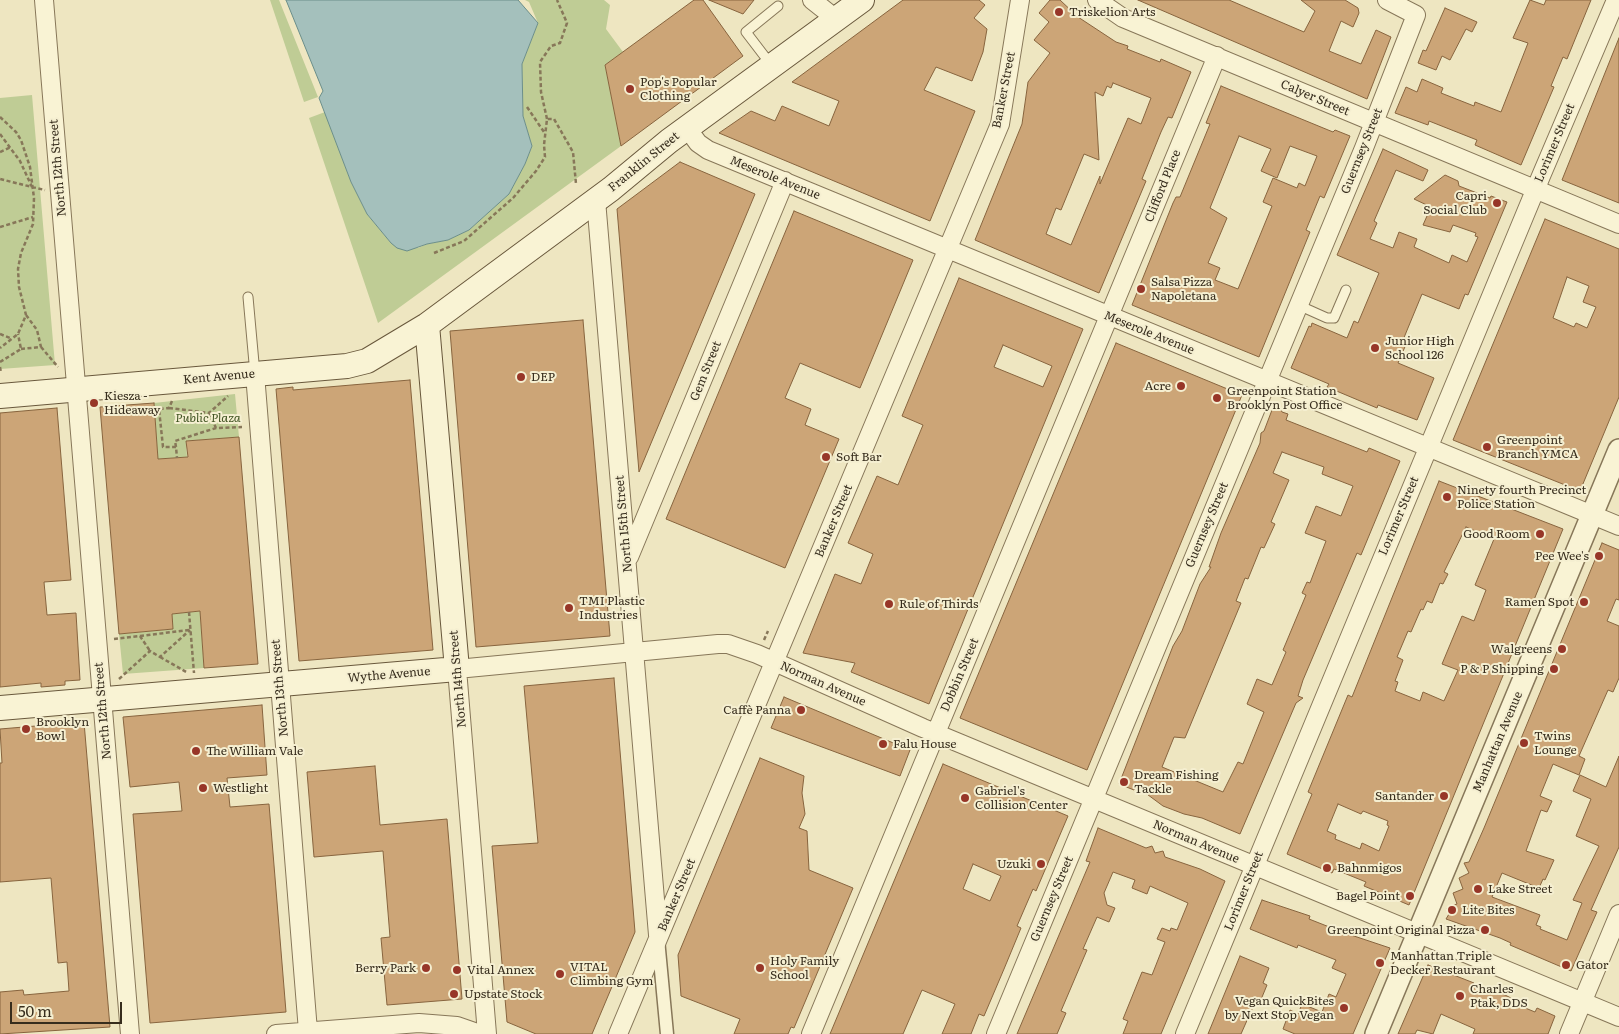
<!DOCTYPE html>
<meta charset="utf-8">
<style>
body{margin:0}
#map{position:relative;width:1619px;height:1034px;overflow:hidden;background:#eee6c1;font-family:Literata,serif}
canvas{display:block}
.scale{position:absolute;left:10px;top:1002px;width:112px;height:22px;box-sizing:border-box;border:2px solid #372d1d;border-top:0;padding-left:6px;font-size:15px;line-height:18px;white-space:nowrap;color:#372d1d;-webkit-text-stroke:4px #f5efd1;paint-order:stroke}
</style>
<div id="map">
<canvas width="1619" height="1034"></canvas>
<div class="scale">50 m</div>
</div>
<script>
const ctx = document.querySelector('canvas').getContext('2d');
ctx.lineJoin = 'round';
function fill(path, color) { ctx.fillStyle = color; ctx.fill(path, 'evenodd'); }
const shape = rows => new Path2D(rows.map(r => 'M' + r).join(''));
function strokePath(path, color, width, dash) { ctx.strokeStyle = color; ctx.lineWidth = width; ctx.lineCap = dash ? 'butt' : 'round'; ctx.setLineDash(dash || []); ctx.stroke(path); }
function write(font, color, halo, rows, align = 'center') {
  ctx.font = font + ' Literata,serif'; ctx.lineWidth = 4; ctx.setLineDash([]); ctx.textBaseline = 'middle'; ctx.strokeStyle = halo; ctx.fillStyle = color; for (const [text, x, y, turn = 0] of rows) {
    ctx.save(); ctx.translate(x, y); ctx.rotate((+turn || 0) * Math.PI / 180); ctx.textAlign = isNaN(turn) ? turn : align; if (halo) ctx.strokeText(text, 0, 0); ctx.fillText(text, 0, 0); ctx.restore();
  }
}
const green = shape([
 [270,0,279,0,318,97,304,102],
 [525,0,604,0,610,5,606,29,623,52,605,65,621,146,378,323,309,118,325,112,351,182,367,214,391,243,418,248,427,244,448,240,469,230,509,194,525,164,532,146,523,116,522,64,538,23,529,2],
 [32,95,55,365,0,369,0,98],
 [235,394,239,437,186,441,187,457,158,459,154,403],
 [200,611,204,668,123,674,119,634,173,629,172,614]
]);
const water = shape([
 [286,0,518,0,538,23,522,64,523,116,532,146,525,164,509,194,469,230,448,240,427,244,407,251,397,248,391,243,367,214,351,182,319,98,323,91,286,0]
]);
const building = shape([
 [694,0,703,0,743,56,621,146,605,65,694,0],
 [709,0,754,0,743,14,709,0],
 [903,0,979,0,985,5,974,18,987,29,983,52,972,81,936,67,924,90,975,111,930,221,719,133,751,111,775,121,782,106,829,126,839,101,792,82,903,0],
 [1050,0,1060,0,1078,17,1116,42,1128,46,1127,49,1160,62,1161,59,1191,72,1172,118,1168,117,1161,132,1142,179,1146,181,1099,293,975,240,1022,124,1028,82,1050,53,1034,40,1049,22,1039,13,1050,0],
 [1113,83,1151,98,1141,124,1128,118,1100,184,1100,176,1071,245,1046,234,1056,208,1061,210,1084,154,1099,160,1095,92,1103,96,1107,86,1111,88,1113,83],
 [1138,0,1229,0,1304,32,1315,11,1301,0,1345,0,1358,8,1359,13,1353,27,1341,21,1329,51,1361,64,1376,30,1391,37,1367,99,1138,0],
 [1530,0,1544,5,1546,0,1591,0,1567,59,1563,57,1551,86,1554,87,1521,165,1475,145,1477,140,1429,121,1428,125,1395,113,1406,87,1417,92,1422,79,1443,88,1441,93,1474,106,1475,102,1501,112,1528,43,1513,38,1530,0],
 [1445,8,1477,22,1472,32,1466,29,1450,60,1442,56,1436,70,1418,63,1423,50,1426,51,1445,8],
 [1619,38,1619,203,1562,180,1619,38],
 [1221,86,1333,132,1335,130,1350,136,1324,198,1320,196,1306,230,1310,232,1259,357,1132,305,1173,203,1176,197,1180,197,1210,124,1206,123,1221,86],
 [1239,136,1271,149,1261,171,1277,178,1290,146,1317,156,1305,186,1299,183,1297,188,1273,178,1263,202,1272,206,1238,289,1215,280,1220,268,1208,263,1227,218,1210,208,1239,136],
 [1383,149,1428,170,1423,181,1396,170,1374,221,1377,223,1370,239,1393,248,1399,232,1417,239,1414,247,1449,263,1452,255,1467,262,1478,237,1475,236,1476,233,1453,225,1450,232,1423,225,1431,207,1414,199,1445,175,1458,181,1459,186,1490,198,1491,196,1507,202,1468,295,1465,294,1459,309,1422,294,1403,340,1407,342,1398,363,1434,378,1417,420,1378,405,1377,408,1327,387,1329,384,1291,368,1309,326,1311,327,1312,323,1347,338,1354,321,1358,323,1379,273,1337,255,1383,149],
 [680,162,755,194,639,472,617,209,680,162],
 [794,211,913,260,860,388,800,363,785,398,811,409,805,425,839,439,785,568,666,519,794,211],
 [1545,219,1619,249,1619,397,1580,491,1453,440,1545,219],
 [1567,277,1589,286,1583,302,1596,307,1587,328,1576,323,1574,327,1553,318,1567,277],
 [959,278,1083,329,929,704,851,672,855,663,803,653,835,574,861,584,873,554,848,543,877,476,898,485,923,425,902,416,959,278],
 [1003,345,1052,366,1043,387,994,367,1003,345],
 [583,320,610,636,476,647,450,331,583,320],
 [1116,343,1242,395,1087,770,960,718,1116,343],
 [410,380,433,650,299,661,276,389,293,387,293,390,410,380],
 [154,403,158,459,188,457,186,441,239,437,258,664,204,668,200,611,172,614,173,629,119,634,100,407,154,403],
 [1279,407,1282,412,1288,414,1286,420,1367,452,1369,448,1400,461,1361,555,1357,553,1303,680,1298,696,1303,698,1296,703,1240,834,1202,818,1184,814,1163,806,1136,786,1134,790,1119,784,1173,646,1182,631,1200,584,1211,567,1209,567,1221,533,1260,443,1261,433,1264,431,1272,410,1279,407],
 [1282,452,1324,467,1322,474,1353,486,1341,516,1316,506,1305,533,1326,541,1310,583,1307,582,1302,593,1306,595,1283,650,1286,652,1272,685,1257,679,1247,704,1264,712,1243,764,1238,762,1223,792,1162,767,1174,737,1185,738,1241,603,1236,601,1245,578,1248,579,1261,547,1264,548,1275,524,1271,522,1289,480,1273,473,1282,452],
 [57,408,71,580,44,582,47,615,76,613,80,680,65,681,65,685,41,687,41,683,0,687,0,413,57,408],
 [1439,481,1563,529,1409,905,1364,886,1366,882,1334,869,1332,873,1287,854,1312,794,1308,792,1348,695,1352,697,1439,481],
 [1466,527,1494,539,1475,585,1486,590,1474,621,1462,616,1442,664,1458,670,1444,701,1423,692,1420,701,1395,691,1398,682,1395,681,1403,660,1397,657,1408,631,1411,632,1421,609,1423,610,1427,601,1432,603,1440,583,1443,584,1448,574,1444,572,1466,527],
 [1338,804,1361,814,1363,811,1388,821,1387,825,1389,826,1379,851,1362,843,1360,849,1335,839,1336,835,1327,831,1338,804],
 [1602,543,1619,550,1619,600,1616,599,1607,621,1619,626,1619,678,1613,692,1608,690,1579,756,1585,759,1579,775,1553,764,1540,796,1552,801,1547,812,1541,810,1526,851,1554,860,1545,880,1543,879,1539,888,1502,873,1492,897,1540,915,1536,925,1541,927,1540,929,1567,940,1582,903,1573,900,1599,846,1576,836,1591,799,1573,791,1580,775,1606,787,1619,756,1619,847,1591,910,1597,912,1571,971,1510,945,1511,943,1500,938,1446,919,1449,914,1447,908,1457,904,1453,893,1463,889,1459,878,1469,873,1464,863,1469,862,1484,828,1602,543],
 [614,678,635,932,592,1034,536,1034,507,1022,492,846,538,843,524,686,614,678],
 [784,697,910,750,900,776,771,728,784,697],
 [262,705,267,775,227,778,230,807,269,804,286,1012,150,1023,133,814,182,811,179,782,130,787,123,717,262,705],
 [84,722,110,1027,0,1034,0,992,23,990,24,995,69,991,67,962,58,963,51,878,0,882,0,763,2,763,0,729,84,722],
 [760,758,804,776,802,793,805,814,799,828,807,831,809,870,853,888,794,1028,791,1027,788,1034,734,1034,740,1019,681,996,678,955,760,758],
 [943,764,1068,816,1036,891,1033,889,1017,926,1021,928,1004,969,984,1016,979,1014,971,1034,942,1034,955,1004,922,990,903,1034,830,1034,943,764],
 [973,864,1001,876,990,901,963,889,973,864],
 [375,766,380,825,447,819,462,999,387,1005,381,938,390,937,383,851,314,857,307,772,375,766],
 [1098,828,1146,848,1152,846,1155,853,1163,851,1165,857,1200,869,1225,881,1161,1034,1123,1034,1128,1021,1123,1019,1142,972,1152,975,1165,942,1157,939,1162,928,1170,931,1171,928,1177,930,1188,903,1150,886,1147,894,1132,888,1135,880,1113,872,1104,893,1107,905,1115,908,1109,922,1097,917,1083,949,1087,950,1061,1011,1066,1013,1057,1034,1017,1034,1090,862,1086,861,1098,828],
 [1262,900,1310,916,1309,919,1342,932,1390,948,1353,1034,1295,1034,1283,1029,1290,1010,1298,1014,1302,1004,1322,1012,1329,994,1336,997,1346,974,1332,968,1336,960,1298,945,1297,948,1250,929,1262,900],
 [1240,956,1269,968,1263,983,1267,985,1260,1002,1256,1000,1241,1034,1208,1034,1240,956],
 [1428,965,1474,983,1473,986,1505,995,1513,999,1513,1003,1535,1012,1537,1008,1555,1016,1548,1034,1473,1034,1475,1029,1441,1014,1433,1034,1417,1030,1415,1034,1398,1034,1428,965]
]);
const path = shape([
 [527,107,544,132],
 [0,117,16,132,21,140,30,167,34,198,33,224,21,253,18,269,19,287,26,315,18,334,0,348],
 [547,119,541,92,540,62,551,46,560,43,567,23,557,0],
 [0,134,20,161,32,187,0,179],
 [0,152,11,147],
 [32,187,45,190],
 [0,227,33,217],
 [434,253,464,241,513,198,536,171,545,157,544,145,547,119,554,119,573,152,576,184],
 [0,334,10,338],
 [41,347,58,367],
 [21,349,41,347,37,330,26,315],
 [0,362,21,349,18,334],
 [0,367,1,373],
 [172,401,169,408,159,409,163,447,176,447,177,458],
 [169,408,209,413,228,396],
 [209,413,216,428,242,427],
 [176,447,175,441,216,428],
 [189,612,194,673],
 [140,636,189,630],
 [114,639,140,636,150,651],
 [764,640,768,631],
 [160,657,188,673],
 [119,679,150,651,160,657,190,630]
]);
const service = shape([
 [772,66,746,32,778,6],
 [248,297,255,374],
 [1298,305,1327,318,1334,318,1346,290]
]);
const pedestrian = shape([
 [658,939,667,1034]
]);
const minor = shape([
 [44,0,130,1034],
 [812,0,836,19],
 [1097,0,1123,18,1619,224],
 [687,128,698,143,708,150,1619,526],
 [596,200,658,935],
 [255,374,308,1031],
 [629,557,785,181],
 [276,1034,419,1023,457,1026,480,1034],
 [487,1034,457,669,718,644,728,644,757,654,923,728,1619,1017],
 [618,1034,1000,124,1020,0],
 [811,1034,1217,56],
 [996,1034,1364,148,1416,15,1387,0],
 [1185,1034,1541,176,1616,0],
 [1569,1034,1619,914]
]);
const tertiary = shape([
 [1376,1034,1619,450]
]);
const secondary = shape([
 [0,396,347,366,367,361,427,325,611,189,669,141,862,0],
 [0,708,457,669,427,325]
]);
const markers = [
 [1059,12,5,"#973628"],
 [630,89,5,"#973628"],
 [1497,203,5,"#973628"],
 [1141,289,5,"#973628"],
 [1375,348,5,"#973628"],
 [521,377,5,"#973628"],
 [1181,386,5,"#973628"],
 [1217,398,5,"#973628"],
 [94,403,5,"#973628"],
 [1487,447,5,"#973628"],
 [826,457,5,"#973628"],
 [1447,497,5,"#973628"],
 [1540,534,5,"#973628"],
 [1599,556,5,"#973628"],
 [1584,602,5,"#973628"],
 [889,604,5,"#973628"],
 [569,608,5,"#973628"],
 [1562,649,5,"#973628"],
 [1554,669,5,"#973628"],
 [801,710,5,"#973628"],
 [26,729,5,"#973628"],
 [1524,743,5,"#973628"],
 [883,744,5,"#973628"],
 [196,751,5,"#973628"],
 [1124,782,5,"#973628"],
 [203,788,5,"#973628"],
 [1444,796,5,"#973628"],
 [965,798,5,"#973628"],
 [1041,864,5,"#973628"],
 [1327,868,5,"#973628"],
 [1478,889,5,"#973628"],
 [1410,896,5,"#973628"],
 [1452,910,5,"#973628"],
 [1485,930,5,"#973628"],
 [1380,963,5,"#973628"],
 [1566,965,5,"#973628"],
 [426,968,5,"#973628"],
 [760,968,5,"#973628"],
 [457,970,5,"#973628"],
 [560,974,5,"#973628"],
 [454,994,5,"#973628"],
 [1460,996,5,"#973628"],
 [1344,1008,5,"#973628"]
];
const poiNames = [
 ["Triskelion Arts",1069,12],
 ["Pop's Popular",640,82],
 ["Clothing",640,96],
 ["Capri",1487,196,"right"],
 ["Social Club",1487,210,"right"],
 ["Salsa Pizza",1151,282],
 ["Napoletana",1151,296],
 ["Junior High",1385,341],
 ["School 126",1385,355],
 ["DEP",531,377],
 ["Acre",1171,386,"right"],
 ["Greenpoint Station",1227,391],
 ["Brooklyn Post Office",1227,405],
 ["Kiesza -",104,396],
 ["Hideaway",104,410],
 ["Greenpoint",1497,440],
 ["Branch YMCA",1497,454],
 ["Soft Bar",836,457],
 ["Ninety fourth Precinct",1457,490],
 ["Police Station",1457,504],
 ["Good Room",1530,534,"right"],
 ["Pee Wee's",1589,556,"right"],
 ["TMI Plastic",579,601],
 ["Industries",579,615],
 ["Ramen Spot",1574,602,"right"],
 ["Rule of Thirds",899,604],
 ["Walgreens",1552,649,"right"],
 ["P & P Shipping",1544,669,"right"],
 ["Caffè Panna",791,710,"right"],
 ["Brooklyn",36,722],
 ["Bowl",36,736],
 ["Twins",1534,736],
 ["Lounge",1534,750],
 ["Falu House",893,744],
 ["The William Vale",206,751],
 ["Dream Fishing",1134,775],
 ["Tackle",1134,789],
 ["Westlight",213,788],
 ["Gabriel's",975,791],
 ["Collision Center",975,805],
 ["Santander",1434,796,"right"],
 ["Uzuki",1031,864,"right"],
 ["Bahnmigos",1337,868],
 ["Lake Street",1488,889],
 ["Bagel Point",1400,896,"right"],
 ["Lite Bites",1462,910],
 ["Greenpoint Original Pizza",1475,930,"right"],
 ["Manhattan Triple",1390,956],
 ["Decker Restaurant",1390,970],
 ["Holy Family",770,961],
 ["School",770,975],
 ["Gator",1576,965],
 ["VITAL",570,967],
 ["Climbing Gym",570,981],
 ["Berry Park",416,968,"right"],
 ["Vital Annex",467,970],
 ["Charles",1470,989],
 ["Ptak, DDS",1470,1003],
 ["Upstate Stock",464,994],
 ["Vegan QuickBites",1334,1001,"right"],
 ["by Next Stop Vegan",1334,1015,"right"]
];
const streetNames = [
 ["Banker Street",1004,90,-79],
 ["Calyer Street",1315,98,23],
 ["Lorimer Street",1555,143,-67],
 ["Guernsey Street",1362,151,-68],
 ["Franklin Street",644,162,-39],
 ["North 12th Street",58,168,-95],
 ["Meserole Avenue",775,178,22],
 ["Clifford Place",1163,186,-68],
 ["Meserole Avenue",1149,333,22],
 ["Gem Street",706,371,-68],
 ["Kent Avenue",219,377,-5],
 ["Lorimer Street",1399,516,-67],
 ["Banker Street",834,521,-67],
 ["North 15th Street",624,524,-95],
 ["Guernsey Street",1207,525,-67],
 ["Wythe Avenue",389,675,-5],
 ["Dobbin Street",960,675,-67],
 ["North 14th Street",458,679,-95],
 ["Norman Avenue",823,684,24],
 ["North 13th Street",280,688,-95],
 ["North 12th Street",103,711,-95],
 ["Manhattan Avenue",1498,742,-67],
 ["Norman Avenue",1196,842,23],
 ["Lorimer Street",1244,891,-68],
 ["Banker Street",677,895,-67],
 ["Guernsey Street",1052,899,-67]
];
const parkNames = [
 ["Public Plaza",208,418]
];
fill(green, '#bfcc95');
fill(water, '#a4c0bc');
strokePath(water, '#6b8e8a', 1);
fill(building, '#cca577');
strokePath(building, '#87643e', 1);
strokePath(service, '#877759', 11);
strokePath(pedestrian, '#877759', 15);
strokePath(minor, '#877759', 20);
strokePath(tertiary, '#877759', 24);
strokePath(secondary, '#69583c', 26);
strokePath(path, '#877759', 2.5, [4, 2.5]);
strokePath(service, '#f9f3d4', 9);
strokePath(pedestrian, '#f9f3d4', 12);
strokePath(minor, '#f9f3d4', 18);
strokePath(tertiary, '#f9f3d4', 21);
strokePath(secondary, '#f9f3d4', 24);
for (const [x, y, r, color] of markers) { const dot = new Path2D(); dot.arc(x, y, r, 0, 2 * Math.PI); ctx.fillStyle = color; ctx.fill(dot); strokePath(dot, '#f5efd1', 2); }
write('12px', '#372d1d', '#f5efd1', poiNames, 'left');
write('12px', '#372d1d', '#f5efd1', streetNames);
write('italic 12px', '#415423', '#f5efd1', parkNames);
</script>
